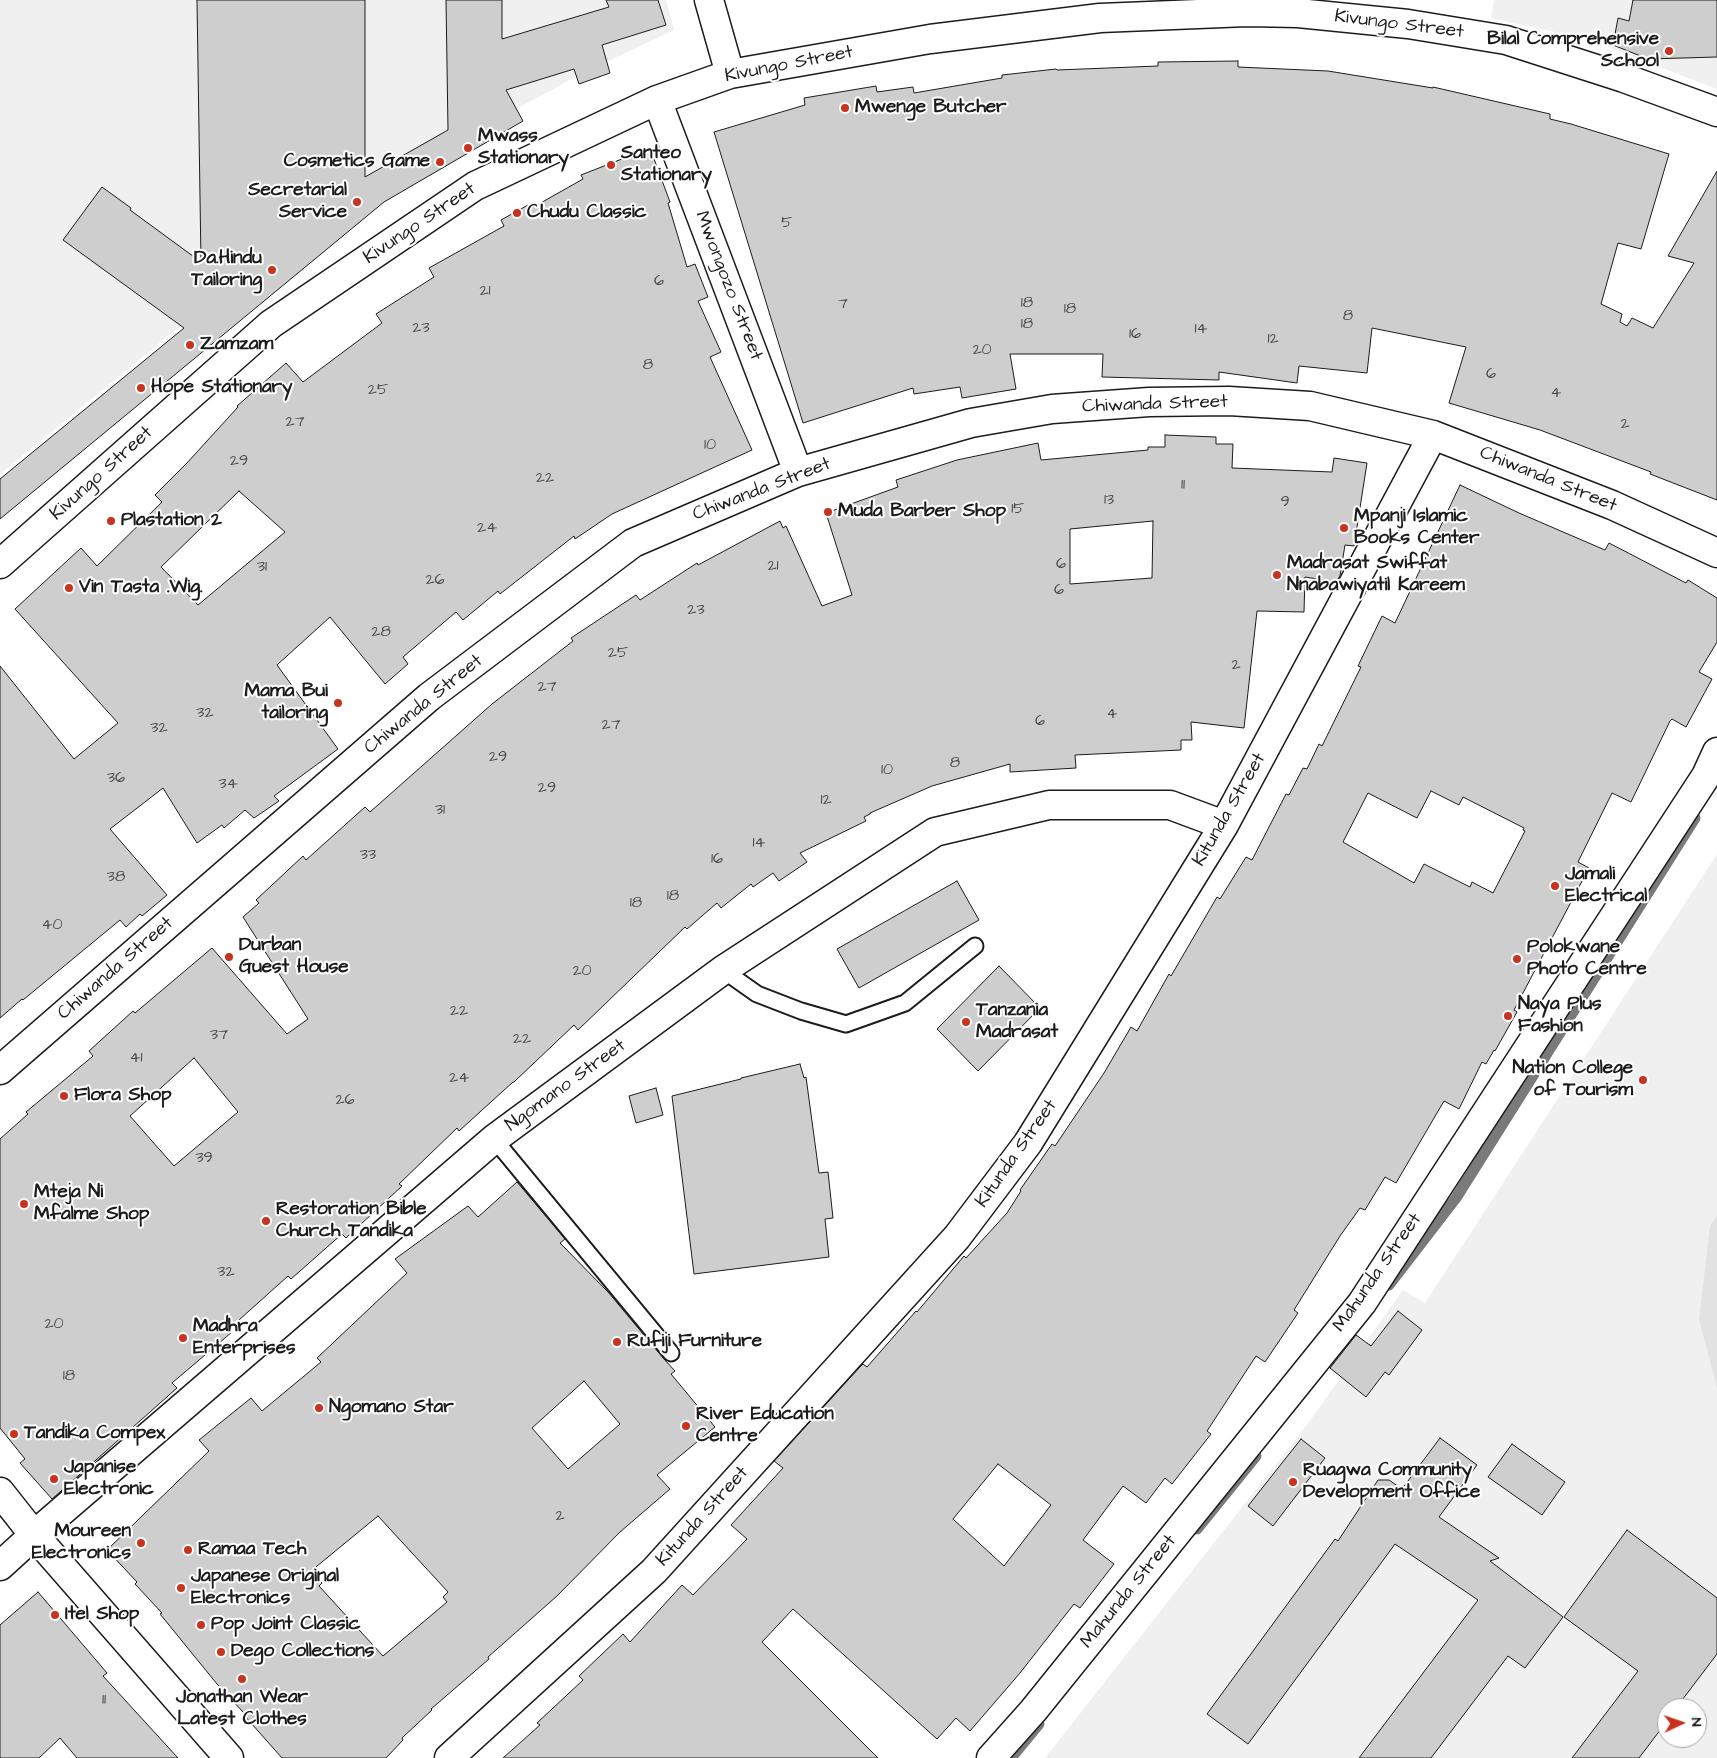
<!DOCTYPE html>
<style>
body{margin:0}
#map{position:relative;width:1717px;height:1758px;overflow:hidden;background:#fff;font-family:"Architects Daughter",sans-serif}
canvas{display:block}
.north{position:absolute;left:1657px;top:1698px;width:50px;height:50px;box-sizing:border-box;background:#fff;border:1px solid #a4a4a4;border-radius:50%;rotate:87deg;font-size:14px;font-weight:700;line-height:20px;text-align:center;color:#1c1c1c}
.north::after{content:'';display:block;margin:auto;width:18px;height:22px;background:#c8321e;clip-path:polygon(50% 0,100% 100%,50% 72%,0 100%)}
</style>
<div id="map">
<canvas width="1717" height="1758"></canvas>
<div class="north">N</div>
</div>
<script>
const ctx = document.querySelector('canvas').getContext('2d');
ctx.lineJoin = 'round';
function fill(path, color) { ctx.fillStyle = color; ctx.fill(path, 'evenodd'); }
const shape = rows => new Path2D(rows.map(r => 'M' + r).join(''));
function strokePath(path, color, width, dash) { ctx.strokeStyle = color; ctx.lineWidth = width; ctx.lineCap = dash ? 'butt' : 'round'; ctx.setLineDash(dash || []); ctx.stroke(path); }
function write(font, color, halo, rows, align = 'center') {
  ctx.font = font + ' "Architects Daughter",sans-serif'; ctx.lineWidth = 4; ctx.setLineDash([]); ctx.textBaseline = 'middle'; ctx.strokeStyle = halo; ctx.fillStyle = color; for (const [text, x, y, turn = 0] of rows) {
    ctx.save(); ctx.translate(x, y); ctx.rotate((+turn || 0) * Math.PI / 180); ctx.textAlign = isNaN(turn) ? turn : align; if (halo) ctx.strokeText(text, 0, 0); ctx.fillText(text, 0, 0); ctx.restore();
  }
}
const built = shape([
 [0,0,666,0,674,30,583,73,343,202,241,276,0,474],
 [1494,0,1717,0,1717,89,1587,39,1491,18],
 [1717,854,1717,1758,1045,1758,1309,1422,1403,1290,1425,1303],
 [1667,1708,1697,1708,1697,1738,1667,1738]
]);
const green = shape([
 [1717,1215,1717,1388,1699,1319,1710,1226]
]);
const stream = shape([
 [1389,1285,1456,1198,1695,818],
 [1197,1529,1256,1456],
 [1011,1758,1039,1724]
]);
const building = shape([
 [197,0,365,0,365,177,448,130,446,0,502,0,502,39,609,7,606,0,658,0,666,25,602,45,610,73,579,84,574,69,506,90,523,121,384,202,0,519,0,479,184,328,63,240,102,187,131,208,130,210,201,262,197,0],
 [1633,0,1717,0,1717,57,1648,59,1613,45,1618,18,1629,21,1633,0],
 [1238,61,1238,67,1328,71,1433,88,1433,87,1550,114,1550,119,1571,124,1669,154,1641,249,1618,243,1601,304,1622,314,1620,322,1627,326,1632,318,1653,328,1694,263,1668,256,1717,171,1717,500,1650,474,1651,472,1540,430,1449,403,1466,347,1372,328,1367,373,1299,366,1297,383,1219,372,1219,380,1102,377,1103,354,1010,354,1016,389,962,398,960,387,914,394,913,388,803,423,714,132,805,105,804,98,876,86,877,92,913,87,914,93,1002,78,1002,75,1056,69,1057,70,1158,66,1158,62,1238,61],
 [650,148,670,202,668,203,687,267,695,264,708,297,698,301,721,352,710,357,752,450,612,514,575,539,574,536,500,594,498,591,463,620,456,612,403,657,408,664,385,684,330,617,277,665,338,749,274,796,279,801,254,818,245,810,224,828,222,825,197,843,163,788,110,829,167,895,142,916,140,914,126,927,120,920,23,1000,22,999,0,1018,0,666,74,759,118,723,15,609,81,548,97,566,162,502,155,495,186,464,238,407,237,406,286,363,303,382,382,323,376,314,434,277,429,268,504,226,501,220,528,205,530,209,583,179,581,175,650,148],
 [239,491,285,532,198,605,161,567,239,491],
 [1165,435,1216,437,1216,444,1233,444,1232,468,1332,472,1334,458,1367,463,1354,546,1345,545,1340,576,1336,582,1305,577,1304,612,1257,611,1244,728,1191,722,1192,740,1181,740,1181,750,1075,755,1076,768,1010,772,1010,764,932,786,870,813,870,814,864,817,866,821,800,853,807,862,779,881,773,873,753,887,751,884,721,908,717,903,687,929,685,927,578,1030,574,1025,514,1082,513,1082,459,1131,457,1128,399,1184,402,1186,346,1238,342,1234,291,1279,288,1276,229,1329,232,1332,172,1383,177,1388,52,1499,20,1463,25,1459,0,1428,0,1139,28,1114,26,1112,93,1056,89,1051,133,1011,135,1013,212,948,287,1034,308,1019,243,917,259,903,256,900,303,856,306,860,365,807,370,812,492,704,573,641,571,638,636,595,640,600,697,563,698,565,780,521,783,528,786,526,822,606,852,595,826,513,898,487,896,480,957,460,1038,443,1041,460,1148,450,1148,447,1165,447,1165,435],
 [1153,521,1152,578,1070,584,1070,529,1153,521],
 [194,1058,238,1112,174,1166,130,1116,194,1058],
 [1460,485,1519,513,1605,550,1609,543,1686,583,1688,580,1717,598,1717,642,1699,672,1712,679,1686,727,1672,719,1670,721,1631,802,1612,793,1578,862,1589,868,1514,1010,1517,1012,1495,1051,1494,1050,1486,1064,1482,1062,1459,1109,1444,1101,1396,1183,1385,1177,1365,1210,1360,1208,1340,1236,1294,1310,1298,1313,1265,1362,1256,1356,1207,1431,1211,1434,1172,1484,1165,1478,1146,1503,1123,1486,1083,1540,1114,1564,1080,1608,1074,1604,1020,1673,970,1731,956,1718,937,1739,793,1609,762,1642,878,1758,503,1758,540,1725,537,1723,583,1680,579,1676,623,1634,630,1642,682,1585,693,1595,747,1539,731,1525,783,1468,774,1461,859,1368,863,1364,867,1367,916,1311,917,1312,964,1256,966,1258,1007,1213,1021,1191,1020,1190,1052,1144,1055,1146,1104,1073,1131,1027,1137,1031,1169,974,1171,976,1217,897,1220,899,1246,857,1252,860,1286,794,1289,795,1303,768,1307,769,1319,744,1322,746,1361,667,1358,666,1382,616,1395,623,1460,485],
 [1431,791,1459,805,1463,797,1524,828,1523,830,1525,831,1493,893,1472,882,1470,887,1424,864,1414,883,1343,842,1368,793,1417,818,1431,791],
 [998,1464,1051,1505,1004,1566,953,1519,998,1464],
 [957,881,979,920,859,988,837,949,957,881],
 [999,966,1040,1008,978,1071,937,1029,999,966],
 [800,1064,804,1078,806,1077,819,1173,828,1172,833,1218,825,1219,829,1257,694,1274,672,1096,741,1079,741,1078,800,1064],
 [656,1088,663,1115,636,1123,629,1096,656,1088],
 [517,1182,565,1239,560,1243,608,1292,664,1359,675,1371,671,1374,715,1427,657,1475,670,1489,620,1532,557,1596,488,1657,489,1659,431,1709,432,1710,402,1738,403,1740,386,1758,282,1758,243,1714,244,1713,217,1684,160,1614,162,1613,135,1584,137,1582,107,1550,209,1451,199,1440,251,1398,262,1411,321,1362,317,1358,407,1273,395,1259,468,1206,478,1217,517,1182],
 [584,1381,620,1424,568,1469,532,1428,584,1381],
 [378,1516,448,1592,443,1597,447,1602,383,1656,319,1586,322,1583,311,1571,378,1516],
 [1398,1311,1422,1330,1389,1375,1385,1372,1366,1397,1330,1368,1356,1335,1371,1346,1398,1311],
 [1440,1438,1477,1465,1439,1517,1499,1558,1490,1561,1563,1617,1525,1668,1508,1656,1431,1758,1359,1758,1478,1600,1395,1544,1248,1744,1207,1714,1335,1539,1338,1541,1378,1480,1389,1480,1402,1489,1440,1438],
 [1301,1439,1325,1458,1273,1526,1248,1506,1301,1439],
 [1512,1444,1565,1482,1542,1515,1488,1477,1512,1444],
 [1627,1530,1717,1598,1717,1654,1676,1708,1667,1708,1667,1721,1639,1758,1572,1758,1638,1671,1564,1617,1627,1530],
 [38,1592,107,1673,103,1676,178,1758,77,1758,60,1738,39,1758,0,1758,0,1625,38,1592]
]);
const service = shape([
 [723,970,757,994,801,1011,846,1024,905,1003,975,946],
 [494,1139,671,1353]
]);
const minor = shape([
 [709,0,730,74],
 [657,100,798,472],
 [0,564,271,324,475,186,657,100,730,74,930,39,1100,18,1247,12,1298,13,1408,24,1506,40,1624,78,1717,112],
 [0,1070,429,697,633,543,798,472,971,423,1052,409,1149,402,1229,401,1310,406,1433,435,1612,505,1717,553],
 [0,1566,34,1535,494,1139,723,970,935,832,1049,805,1170,805,1224,825],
 [449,1758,654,1571,957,1237,1028,1143,1224,825,1433,435]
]);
const tertiary = shape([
 [0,1492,34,1535,229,1758],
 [991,1758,1033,1711,1362,1303,1706,776,1717,752]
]);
const markers = [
 [1669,51,5,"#c8321e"],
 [845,108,5,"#c8321e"],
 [468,148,5,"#c8321e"],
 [440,162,5,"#c8321e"],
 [611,165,5,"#c8321e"],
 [357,202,5,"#c8321e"],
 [517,213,5,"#c8321e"],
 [272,270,5,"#c8321e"],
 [190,345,5,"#c8321e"],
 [141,388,5,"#c8321e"],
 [828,512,5,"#c8321e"],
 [111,521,5,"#c8321e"],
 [1344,528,5,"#c8321e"],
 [1277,575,5,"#c8321e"],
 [69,588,5,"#c8321e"],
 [338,703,5,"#c8321e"],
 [1555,886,5,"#c8321e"],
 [229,957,5,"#c8321e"],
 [1517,959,5,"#c8321e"],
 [1508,1016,5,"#c8321e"],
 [966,1022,5,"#c8321e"],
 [1643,1080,5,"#c8321e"],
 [64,1096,5,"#c8321e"],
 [24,1204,5,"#c8321e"],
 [266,1221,5,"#c8321e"],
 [183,1338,5,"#c8321e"],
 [617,1342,5,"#c8321e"],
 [319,1408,5,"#c8321e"],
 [686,1426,5,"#c8321e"],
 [14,1434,5,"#c8321e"],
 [54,1479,5,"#c8321e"],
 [1293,1482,5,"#c8321e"],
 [141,1543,5,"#c8321e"],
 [188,1550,5,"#c8321e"],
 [181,1588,5,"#c8321e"],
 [55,1615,5,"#c8321e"],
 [201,1625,5,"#c8321e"],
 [221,1652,5,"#c8321e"],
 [242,1679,5,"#c8321e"]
];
const numberNames = [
 ["5",787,224],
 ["6",659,282],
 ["21",485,292],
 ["18",1027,304],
 ["7",843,305],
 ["18",1070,310],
 ["8",1348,317],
 ["18",1027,325],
 ["23",421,329],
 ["14",1201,330],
 ["16",1135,335],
 ["12",1273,340],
 ["20",982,351],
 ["8",648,366],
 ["6",1491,375],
 ["25",378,391],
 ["4",1556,394],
 ["27",295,423],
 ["2",1625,425],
 ["10",710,446],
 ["29",239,462],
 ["22",545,479],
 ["11",1183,486],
 ["13",1109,501],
 ["9",1285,503],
 ["15",1018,510],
 ["24",487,529],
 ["6",1061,565],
 ["21",773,567],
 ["31",262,568],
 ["26",435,581],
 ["6",1059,591],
 ["23",696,611],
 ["28",381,633],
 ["25",618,654],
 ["2",1236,666],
 ["27",547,688],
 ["32",205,714],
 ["4",1112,715],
 ["6",1040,722],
 ["27",611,726],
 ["32",159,729],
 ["29",498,758],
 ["8",955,764],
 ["10",887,771],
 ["36",116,779],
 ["34",228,785],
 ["29",547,789],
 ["12",826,801],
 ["31",440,811],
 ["14",759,844],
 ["33",368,856],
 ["16",717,860],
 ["38",116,878],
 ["18",673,897],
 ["18",636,904],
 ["40",52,926],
 ["20",582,972],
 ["22",459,1012],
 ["37",219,1036],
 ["22",522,1040],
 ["41",136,1059],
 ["24",459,1079],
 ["26",345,1101],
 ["39",204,1159],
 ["32",226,1273],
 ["20",54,1325],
 ["18",69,1377],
 ["2",560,1517],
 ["11",104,1701]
];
const streetNames = [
 ["Kivungo Street",1399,25,7],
 ["Kivungo Street",789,65,-11],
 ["Kivungo Street",420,224,-34],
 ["Mwongozo Street",728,286,69],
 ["Chiwanda Street",1155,405,-2],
 ["Kivungo Street",102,474,-42],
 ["Chiwanda Street",1548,480,22],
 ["Chiwanda Street",762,490,-21],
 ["Chiwanda Street",424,705,-39],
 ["Kitunda Street",1230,810,-60],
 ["Chiwanda Street",116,969,-41],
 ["Ngomano Street",566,1086,-36],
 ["Kitunda Street",1017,1154,-55],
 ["Mahunda Street",1378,1273,-55],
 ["Kitunda Street",703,1517,-48],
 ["Mahunda Street",1129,1592,-51]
];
const poiNames = [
 ["Bilal Comprehensive",1659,40,"right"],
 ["School",1659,62,"right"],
 ["Mwenge Butcher",855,108],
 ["Mwass",478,137],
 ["Stationary",478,159],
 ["Santeo",621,154],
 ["Stationary",621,176],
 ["Cosmetics Game",430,162,"right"],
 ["Secretarial",347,191,"right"],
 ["Service",347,213,"right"],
 ["Chudu Classic",527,213],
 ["Da.Hindu",262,259,"right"],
 ["Tailoring",262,281,"right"],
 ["Zamzam",200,345],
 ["Hope Stationary",151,388],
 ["Muda Barber Shop",838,512],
 ["Mpanji Islamic",1354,517],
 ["Books Center",1354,539],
 ["Plastation 2",121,521],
 ["Madrasat Swiffat",1287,564],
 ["Nnabawiyatil Kareem",1287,586],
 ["Vin Tasta .Wig.",79,588],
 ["Mama Bui",328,692,"right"],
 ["tailoring",328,714,"right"],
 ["Jamali",1565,875],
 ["Electrical",1565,897],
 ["Durban",239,946],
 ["Guest House",239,968],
 ["Polokwane",1527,948],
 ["Photo Centre",1527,970],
 ["Naya Plus",1518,1005],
 ["Fashion",1518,1027],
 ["Tanzania",976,1011],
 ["Madrasat",976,1033],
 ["Nation College",1633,1069,"right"],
 ["of Tourism",1633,1091,"right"],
 ["Flora Shop",74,1096],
 ["Mteja Ni",34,1193],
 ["Mfalme Shop",34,1215],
 ["Restoration Bible",276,1210],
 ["Church Tandika",276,1232],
 ["Madhra",193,1327],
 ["Enterprises",193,1349],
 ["Rufiji Furniture",627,1342],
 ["Ngomano Star",329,1408],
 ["River Education",696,1415],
 ["Centre",696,1437],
 ["Tandika Compex",24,1434],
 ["Japanise",64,1468],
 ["Electronic",64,1490],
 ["Ruagwa Community",1303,1471],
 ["Development Office",1303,1493],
 ["Moureen",131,1532,"right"],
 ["Electronics",131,1554,"right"],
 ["Ramaa Tech",198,1550],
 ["Japanese Original",191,1577],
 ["Electronics",191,1599],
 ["Itel Shop",65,1615],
 ["Pop Joint Classic",211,1625],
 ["Dego Collections",231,1652],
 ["Jonathan Wear",242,1698,"center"],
 ["Latest Clothes",242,1720,"center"]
];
fill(built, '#f0f0f0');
fill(green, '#e2e2e2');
strokePath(stream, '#7a7a7a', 11);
fill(building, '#cecece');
strokePath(building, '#1c1c1c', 1);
strokePath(service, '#1c1c1c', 19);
strokePath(minor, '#1c1c1c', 31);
strokePath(tertiary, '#1c1c1c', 31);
strokePath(service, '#fff', 15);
strokePath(minor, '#fff', 28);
strokePath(tertiary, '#fff', 28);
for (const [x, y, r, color] of markers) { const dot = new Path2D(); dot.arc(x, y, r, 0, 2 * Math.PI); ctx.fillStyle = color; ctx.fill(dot); strokePath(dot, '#fff', 2); }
write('16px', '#484848', null, numberNames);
write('19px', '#1c1c1c', '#fff', streetNames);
write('bold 19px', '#1c1c1c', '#fff', poiNames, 'left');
</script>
